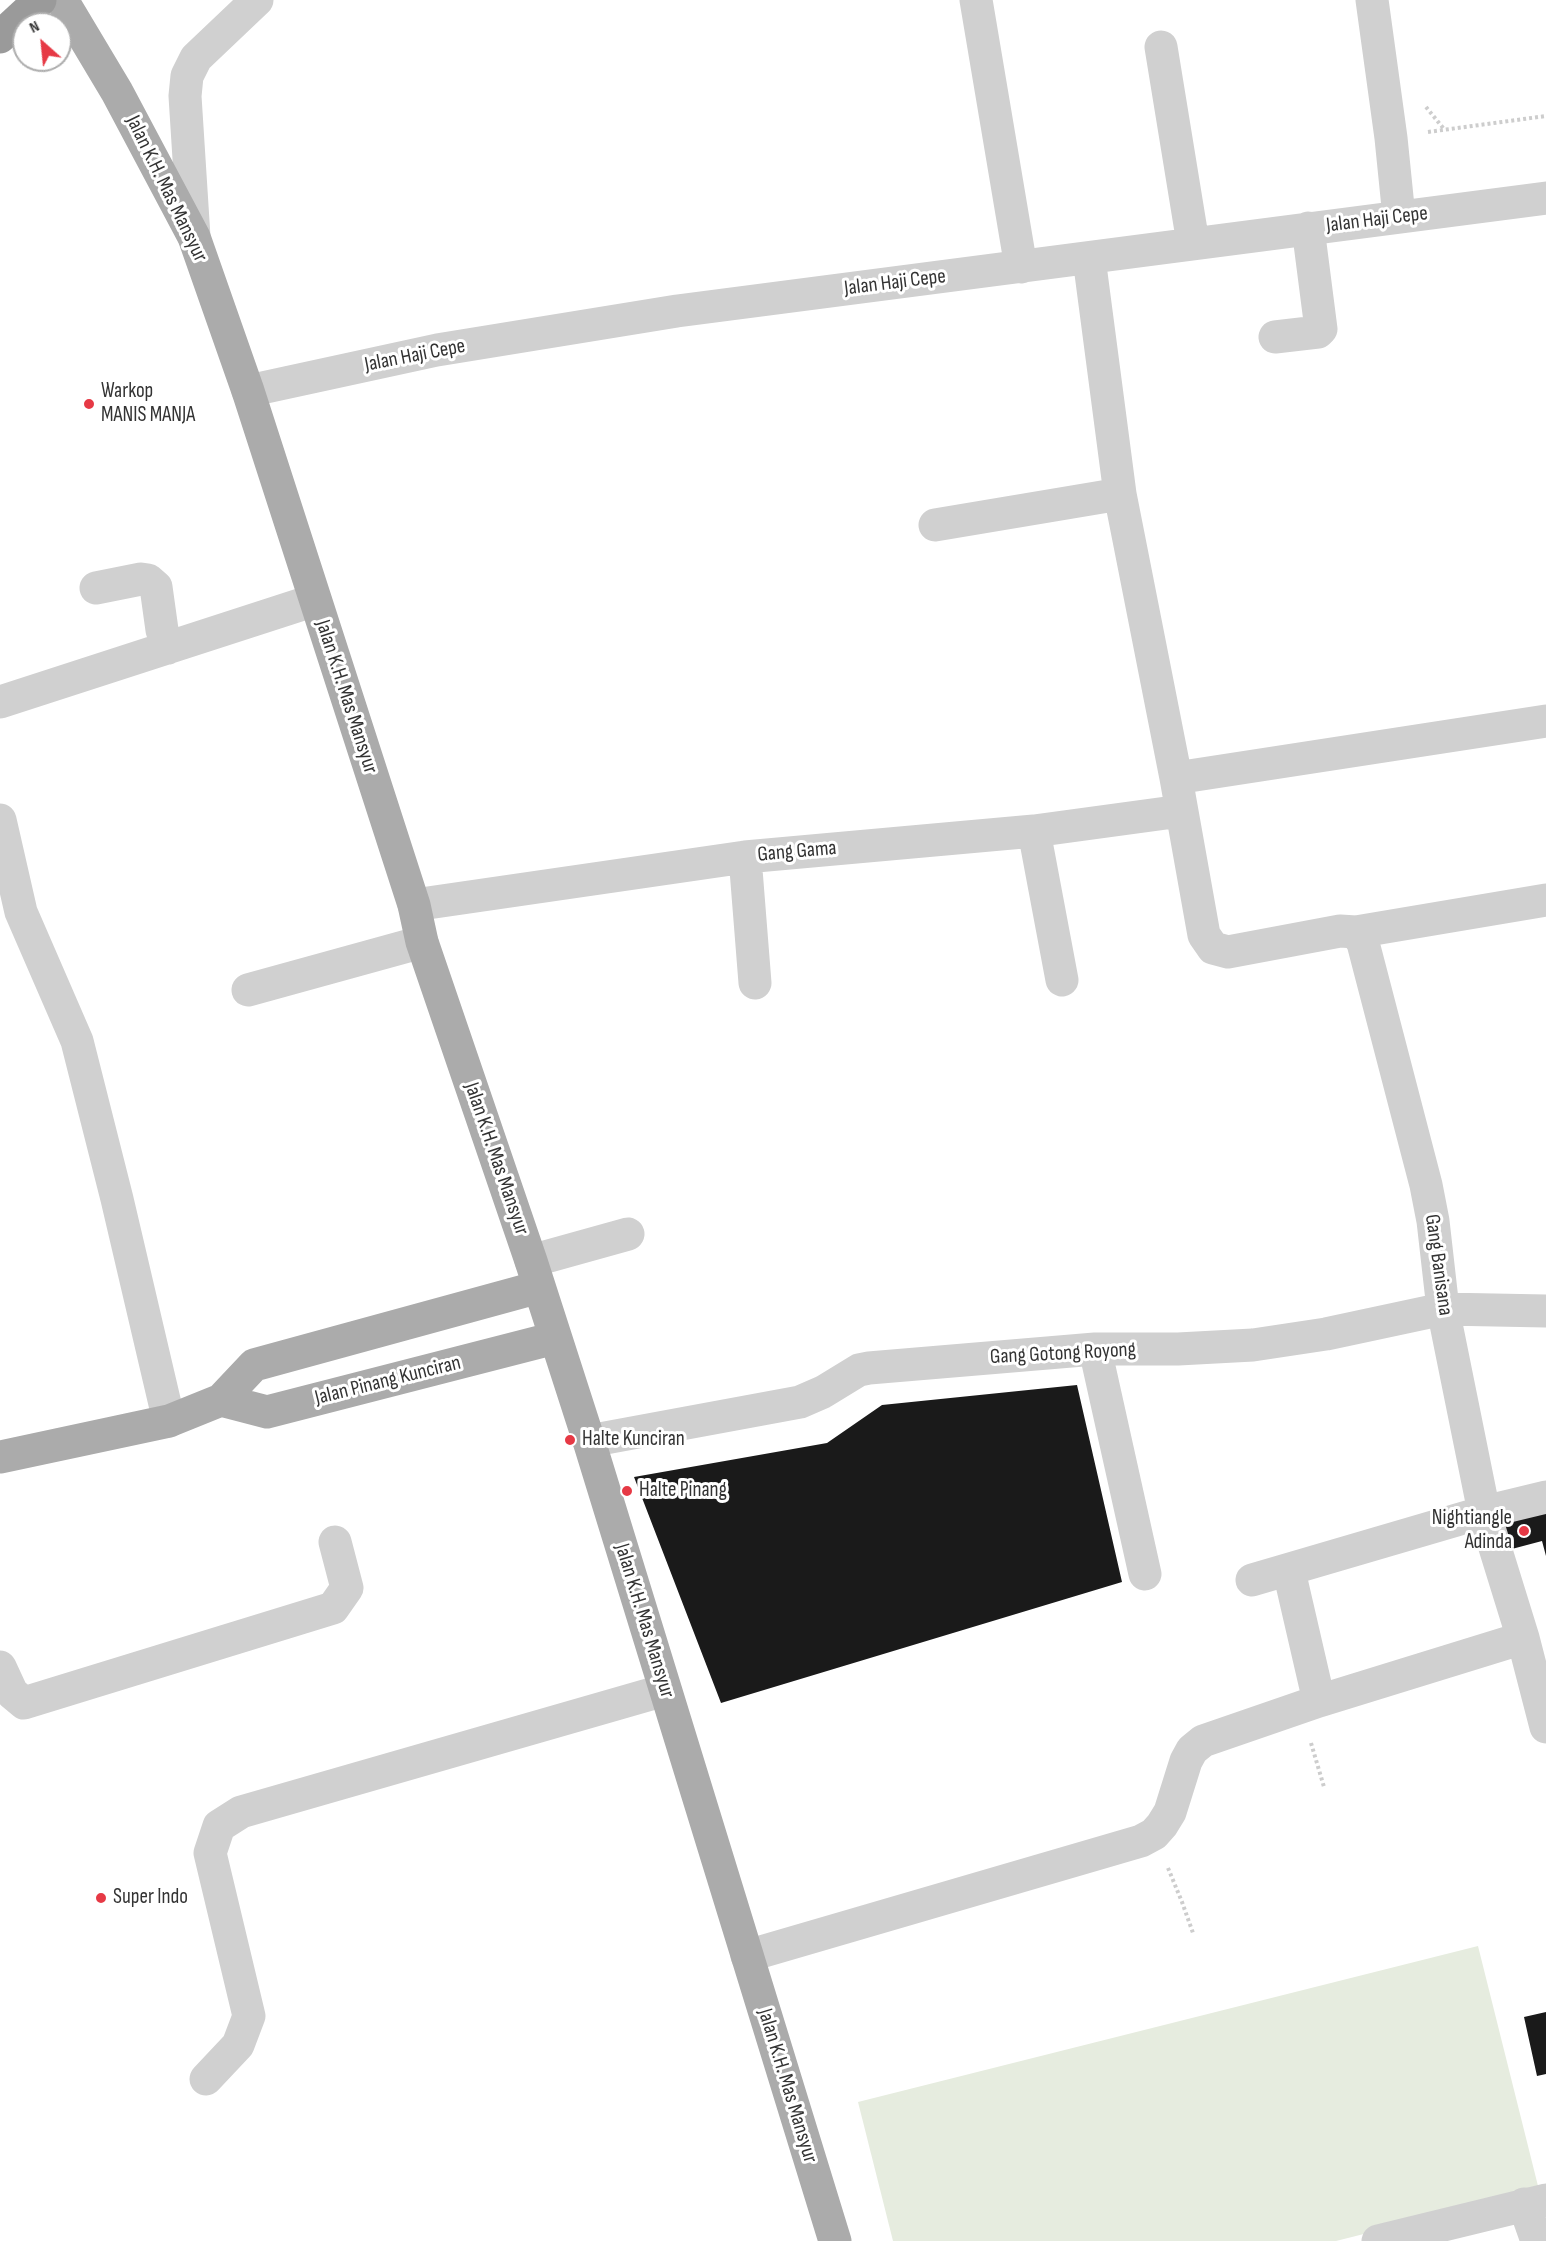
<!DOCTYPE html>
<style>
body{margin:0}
#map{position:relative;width:1546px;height:2241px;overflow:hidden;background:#fff;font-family:"Sofia Sans Condensed",sans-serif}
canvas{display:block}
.north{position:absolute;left:12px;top:12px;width:60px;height:60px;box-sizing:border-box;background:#fff;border:2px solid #adadad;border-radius:50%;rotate:333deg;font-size:16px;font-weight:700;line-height:24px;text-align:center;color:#333}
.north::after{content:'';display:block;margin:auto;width:21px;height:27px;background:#e63945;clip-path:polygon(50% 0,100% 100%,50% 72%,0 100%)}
</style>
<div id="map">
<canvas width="1546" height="2241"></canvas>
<div class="north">N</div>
</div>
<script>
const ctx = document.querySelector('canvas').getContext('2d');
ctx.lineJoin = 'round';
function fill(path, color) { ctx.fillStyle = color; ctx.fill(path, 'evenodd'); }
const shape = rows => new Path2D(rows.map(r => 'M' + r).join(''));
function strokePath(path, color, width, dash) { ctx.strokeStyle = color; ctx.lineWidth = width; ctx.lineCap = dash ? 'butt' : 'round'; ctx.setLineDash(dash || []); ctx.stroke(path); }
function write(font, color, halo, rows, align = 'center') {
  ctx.font = font + ' "Sofia Sans Condensed",sans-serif'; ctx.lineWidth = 6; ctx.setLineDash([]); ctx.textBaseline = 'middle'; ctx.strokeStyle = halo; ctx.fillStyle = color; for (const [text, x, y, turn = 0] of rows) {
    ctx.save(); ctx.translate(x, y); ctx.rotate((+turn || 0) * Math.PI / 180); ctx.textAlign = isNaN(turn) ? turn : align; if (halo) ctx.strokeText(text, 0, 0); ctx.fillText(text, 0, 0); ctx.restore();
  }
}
const green = shape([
 [1478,1946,1539,2190,1336,2241,893,2241,858,2102]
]);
const building = shape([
 [1077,1385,1122,1582,721,1703,634,1477,827,1443,882,1405],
 [1546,1508,1546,1556,1542,1541,1508,1550,1500,1520],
 [1546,2012,1546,2074,1537,2076,1524,2017]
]);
const path = shape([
 [1426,107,1444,129],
 [1428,132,1546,116],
 [1311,1743,1324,1787],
 [1168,1868,1182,1902,1193,1933]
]);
const minor = shape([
 [976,0,1021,267],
 [1372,0,1391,138,1399,217],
 [1161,47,1193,243],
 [194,237,185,96,187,76,196,58,257,0],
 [1089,258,1120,494,1176,778,1204,935,1213,948,1228,952,1340,931,1356,932,1363,943,1426,1185,1433,1221,1443,1309,1484,1512,1523,1638,1546,1727],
 [1275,337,1318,332,1321,329,1308,228],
 [248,391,437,350,677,311,1546,198],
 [935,525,1120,494],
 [96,588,141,579,148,580,156,587,162,630,168,648],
 [0,702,315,600],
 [1176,778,1546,721],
 [0,820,21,912,77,1041,117,1199,169,1421],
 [1034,831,1062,980],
 [745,857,755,983],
 [414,905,745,857,1034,831,1181,811],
 [1356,932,1546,900],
 [248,990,422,942],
 [531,1261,628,1234],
 [1095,1349,1145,1574],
 [589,1441,800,1402,823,1392,859,1370,869,1368,1095,1349,1178,1349,1253,1345,1326,1334,1443,1309,1546,1311],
 [1289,1571,1319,1701],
 [1252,1580,1484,1512,1546,1497],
 [0,1667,12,1693,24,1703,333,1608,347,1588,335,1542],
 [747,1956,1141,1841,1154,1834,1162,1825,1170,1812,1186,1761,1192,1750,1203,1741,1319,1701,1523,1638],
 [206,2079,238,2045,249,2016,210,1853,219,1826,241,1812,665,1690],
 [1524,2204,1537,2241],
 [1378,2241,1546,2200]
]);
const major = shape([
 [62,0,117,92,194,237,248,391,414,905,422,942,531,1261,589,1441,835,2241],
 [221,1400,267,1412,555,1338],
 [0,1457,169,1421,221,1400,254,1365,539,1287]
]);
const highway = shape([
 [0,37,40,0]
]);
const markers = [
 [89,404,6,"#e63945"],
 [570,1440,6,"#e63945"],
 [627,1491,6,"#e63945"],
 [1524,1531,6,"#e63945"],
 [101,1898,6,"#e63945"]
];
const streetNames = [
 ["Jalan K.H. Mas Mansyur",166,189,64],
 ["Jalan Haji Cepe",1377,220,-7],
 ["Jalan Haji Cepe",895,283,-7],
 ["Jalan Haji Cepe",415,356,-11],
 ["Jalan K.H. Mas Mansyur",346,697,72],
 ["Gang Gama",797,852,-5],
 ["Jalan K.H. Mas Mansyur",496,1159,71],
 ["Gang Banisana",1438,1265,82],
 ["Gang Gotong Royong",1063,1354,-3],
 ["Jalan Pinang Kunciran",388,1381,-14],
 ["Jalan K.H. Mas Mansyur",644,1621,73],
 ["Jalan K.H. Mas Mansyur",787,2086,73]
];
const poiNames = [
 ["Warkop",101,392],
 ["MANIS MANJA",101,416],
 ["Halte Kunciran",582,1440],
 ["Halte Pinang",639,1491],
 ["Nightiangle",1512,1519,"right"],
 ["Adinda",1512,1543,"right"],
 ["Super Indo",113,1898]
];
fill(green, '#e6ecdf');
fill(building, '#1a1a1a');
strokePath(path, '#cdcdcd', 4, [3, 3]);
strokePath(minor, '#d0d0d0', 33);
strokePath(major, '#ababab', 33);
strokePath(highway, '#9a9a9a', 33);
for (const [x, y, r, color] of markers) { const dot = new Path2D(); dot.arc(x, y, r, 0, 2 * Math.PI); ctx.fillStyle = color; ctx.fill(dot); strokePath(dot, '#fff', 2); }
write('21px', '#333', '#fff', streetNames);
write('21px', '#333', '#fff', poiNames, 'left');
</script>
